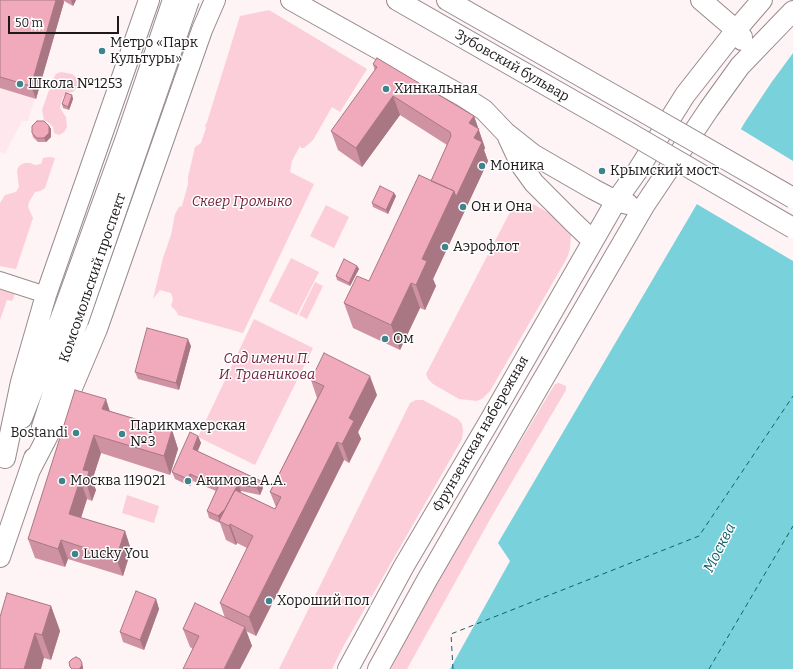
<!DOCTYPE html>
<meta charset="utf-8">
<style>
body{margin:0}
#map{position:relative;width:793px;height:669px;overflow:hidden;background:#fef3f5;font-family:Bitter,serif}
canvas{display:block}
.scale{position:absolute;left:8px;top:16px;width:111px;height:18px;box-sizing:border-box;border:2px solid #1d191a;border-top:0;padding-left:5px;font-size:12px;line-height:14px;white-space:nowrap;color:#1d191a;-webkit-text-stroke:3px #fff;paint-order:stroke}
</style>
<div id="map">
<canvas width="793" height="669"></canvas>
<div class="scale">50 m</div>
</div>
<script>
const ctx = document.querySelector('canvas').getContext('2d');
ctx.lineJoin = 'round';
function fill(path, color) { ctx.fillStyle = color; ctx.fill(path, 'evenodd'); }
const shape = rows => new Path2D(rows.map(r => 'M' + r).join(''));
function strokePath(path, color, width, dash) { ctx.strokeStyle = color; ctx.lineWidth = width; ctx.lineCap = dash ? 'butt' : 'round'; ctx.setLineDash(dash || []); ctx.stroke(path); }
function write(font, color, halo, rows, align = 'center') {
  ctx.font = font + ' Bitter,serif'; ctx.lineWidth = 3; ctx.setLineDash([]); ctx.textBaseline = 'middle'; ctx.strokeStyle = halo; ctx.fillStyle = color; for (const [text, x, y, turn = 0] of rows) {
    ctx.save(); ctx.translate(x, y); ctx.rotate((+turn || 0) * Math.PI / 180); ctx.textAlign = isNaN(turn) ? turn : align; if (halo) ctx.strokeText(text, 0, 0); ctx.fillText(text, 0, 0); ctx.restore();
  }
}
const built = shape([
 [0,0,58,0,64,2,28,121,22,121,5,154,0,152]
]);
const green = shape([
 [269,10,367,69,340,112,332,107,313,140,304,148,301,148,300,146,292,161,290,172,314,184,243,333,178,315,177,312,171,306,173,299,171,293,160,290,153,299,163,258,171,235,175,214,179,207,182,206,188,184,188,177,195,147,201,143,206,128,205,126,207,122,240,16],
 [61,72,72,74,76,77,77,82,77,88,73,92,68,93,63,97,61,102,60,108,66,117,67,127,64,132,59,135,54,133,53,127,49,123,44,120,42,110,53,79,56,74],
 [49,157,55,158,45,188,40,191,35,192,29,202,28,207,33,218,16,269,0,266,0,203,5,195,16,192,19,187,17,171,19,166,24,163,30,163,35,165,41,164,43,158],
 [524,202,535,205,561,220,571,234,570,249,567,258,490,391,483,398,477,401,459,399,433,384,428,379,426,374,509,214,515,206],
 [326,205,349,217,334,248,310,236],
 [291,258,319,272,297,315,269,301],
 [315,282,323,286,307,319,299,315],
 [0,289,15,294,12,301,7,300,0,320],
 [254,319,313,348,255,465,198,437],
 [559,383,566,386,566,390,493,514,407,669,391,669,418,616,496,482,555,384],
 [416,400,423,400,458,419,462,424,463,431,462,439,344,645,332,669,279,669,410,403],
 [127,495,159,506,154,523,122,513]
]);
const water = shape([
 [793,53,793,669,450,669,510,561,498,543,745,122,771,83]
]);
const pier = shape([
 [739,128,793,161,793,261,695,203]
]);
const ferry = shape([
 [453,669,451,634,699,536,793,396],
 [709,669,793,526]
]);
const minor = shape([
 [0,280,46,295]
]);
const major = shape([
 [291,0,464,97,484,110,505,132,534,155,593,189,616,201,628,204],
 [397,0,628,132],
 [447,0,640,110],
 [701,0,736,30,742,37,742,40],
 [508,137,521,165,534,183,574,223,593,241],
 [22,418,62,315],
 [42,427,52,396,78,321],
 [5,458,21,382,46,295,149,0],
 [30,470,69,395,97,329,202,30,215,0],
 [0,557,34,458],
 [348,669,404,566,489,422,616,201,638,170,685,95,736,30,762,0],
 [378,669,427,580,513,431,644,206,709,109,740,66,793,11]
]);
const majorBridge = shape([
 [640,110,793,198],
 [628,132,793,228],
 [62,315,126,138,173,0],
 [78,321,189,0]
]);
const wall = shape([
 [0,0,76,0,73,6,64,1,64,2,36,99,0,88],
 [373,64,474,116,485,148,484,150,488,161,433,279,436,286,425,310,420,308,400,350,353,328,344,303,369,281,431,181,447,145,400,115,362,167,338,150,331,131,375,71],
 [72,95,73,99,69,110,63,108,62,104],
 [49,126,51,129,51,137,46,142,38,142,33,137,32,133],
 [394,193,396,196,388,214,373,207,372,203],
 [357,266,359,269,350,286,337,280,336,276],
 [191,346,179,390,138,379,135,372],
 [311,380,377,395,358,432,361,439,349,463,344,460,256,636,246,631,252,646,193,649,190,647,183,629,225,618,220,603,247,548,237,543,236,545,226,540,220,523,209,518,207,511,216,491,193,481,190,486,175,479,172,472,198,436,201,443,197,451,261,481,263,488,260,495,241,491,240,492,275,509,276,507,270,492,317,398],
 [110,411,172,430,178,449,170,475,101,453,92,481,96,490,92,501,87,499,81,518,125,531,131,550,123,576,68,559,65,567,35,558,28,539],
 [156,599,159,609,144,650,123,642,120,632],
 [51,606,60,631,51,660,44,658,0,669]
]);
const shadedWall = shape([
 [56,0,63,0,64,2,36,99,31,86],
 [71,0,76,0,73,6],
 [72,95,73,99,69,110,68,107],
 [393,96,400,115,362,167,356,148],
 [474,116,485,148,484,150,488,161,433,279,436,286,425,310,416,285,422,259,474,138,469,123],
 [49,126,51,129,51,137,46,142,44,138],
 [394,193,396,196,388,214,386,210],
 [357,266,359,269,350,286,349,283],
 [411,283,420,308,400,350,391,325],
 [188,339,191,346,179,390,176,383],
 [370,376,377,395,358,432,361,439,349,463,342,444,349,418],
 [106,399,112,418,102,409],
 [172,430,178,449,170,475,164,456],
 [94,435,101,453,92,481,96,490,92,501,86,482,83,470],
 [198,436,201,443,196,456,193,449],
 [337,442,344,460,256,636,249,617],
 [190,474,193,481,190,486,188,479],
 [80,480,87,499,76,533,69,514],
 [261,481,263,488,260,495,257,488],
 [238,484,241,491,229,515,220,522,218,516],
 [230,524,237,543,236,545,229,526],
 [125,531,131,550,123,576,116,558],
 [61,540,68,559,65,567,58,549],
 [156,599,159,609,144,650,140,640],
 [51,606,60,631,51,660,42,635],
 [245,627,252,646,240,669,224,669],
 [35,633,44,658,41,669,24,669],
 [82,663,83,667,83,669,79,669]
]);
const building = shape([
 [0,0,56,0,31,86,0,77,0,0],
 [377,58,474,116,469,123,479,129,474,138,482,142,456,197,454,191,431,181,451,136,450,132,393,96,356,148,331,131,377,67,373,64,377,58],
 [66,93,72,95,68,107,62,104,66,93],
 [37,121,44,121,49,126,49,133,44,138,37,138,32,133,32,126,37,121],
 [419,175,454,191,422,259,427,261,416,285,411,283,391,325,344,303,357,276,369,281,419,175],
 [380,186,394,193,386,210,372,203,380,186],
 [344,259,357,266,349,283,336,276,344,259],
 [147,328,188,339,176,383,135,372,147,328],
 [324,353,370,376,349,418,354,421,342,444,337,442,249,617,220,603,253,536,230,524,229,526,219,521,235,490,275,509,281,497,270,492,324,386,311,380,324,353],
 [75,390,106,399,102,409,172,430,164,456,94,435,83,470,89,471,86,482,80,480,69,514,125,531,116,558,61,540,58,549,28,539,75,390],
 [190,432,198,436,193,449,261,481,257,488,238,484,225,509,218,516,207,511,218,487,190,474,188,479,172,472,190,432],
 [136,591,156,599,140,640,120,632,136,591],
 [7,593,51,606,42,635,35,633,24,669,0,669,0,617,7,593],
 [195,603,245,627,224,669,183,669,199,636,183,629,195,603],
 [76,657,80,659,82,663,81,667,79,669,72,669,70,667,69,662,72,659,76,657]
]);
const markers = [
 [102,51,4,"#3d848d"],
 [20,84,4,"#3d848d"],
 [386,89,4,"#3d848d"],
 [482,166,4,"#3d848d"],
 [602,171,4,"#3d848d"],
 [463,207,4,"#3d848d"],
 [445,247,4,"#3d848d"],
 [385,339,4,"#3d848d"],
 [76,433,4,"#3d848d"],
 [122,434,4,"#3d848d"],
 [62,481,4,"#3d848d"],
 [188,481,4,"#3d848d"],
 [75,554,4,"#3d848d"],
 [269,601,4,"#3d848d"]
];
const poiNames = [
 ["Метро «Парк",110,43],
 ["Культуры»",110,59],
 ["Школа №1253",28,84],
 ["Хинкальная",394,89],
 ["Моника",490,166],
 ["Крымский мост",610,171],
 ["Он и Она",471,207],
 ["Аэрофлот",453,247],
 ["Ом",393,339],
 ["Парикмахерская",130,426],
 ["№3",130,442],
 ["Bostandi",68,433,"right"],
 ["Москва 119021",70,481],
 ["Акимова А.А.",196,481],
 ["Lucky You",83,554],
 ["Хороший пол",277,601]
];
const streetNames = [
 ["Зубовский бульвар",512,66,30],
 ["Комсомольский проспект",93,278,-71],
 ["Фрунзенская набережная",481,434,-60]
];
const parkNames = [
 ["Сквер Громыко",242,202],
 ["Сад имени П.",267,359],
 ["И. Травникова",267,375]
];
const waterNames = [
 ["Москва",720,548,-63]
];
fill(built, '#fee8ed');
fill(green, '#fcced9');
fill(water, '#79d1dc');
fill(pier, '#fef3f5');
strokePath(ferry, '#145f67', 1, [5, 4]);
strokePath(minor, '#978b8d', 18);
strokePath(major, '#978b8d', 22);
strokePath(minor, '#fff', 16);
strokePath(major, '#fff', 20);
strokePath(majorBridge, '#978b8d', 22, []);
strokePath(majorBridge, '#fff', 20);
fill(wall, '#cf92a2');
fill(shadedWall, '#a97784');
fill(building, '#f1aabc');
strokePath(building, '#a97784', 1);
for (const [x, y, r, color] of markers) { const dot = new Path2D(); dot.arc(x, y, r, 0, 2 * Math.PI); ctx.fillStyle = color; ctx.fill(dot); strokePath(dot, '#fff', 1.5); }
write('14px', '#1d191a', '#fff', poiNames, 'left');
write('14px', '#1d191a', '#fff', streetNames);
write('italic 14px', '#6f1e3b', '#fff', parkNames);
write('italic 15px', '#145f67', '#fff', waterNames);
</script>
